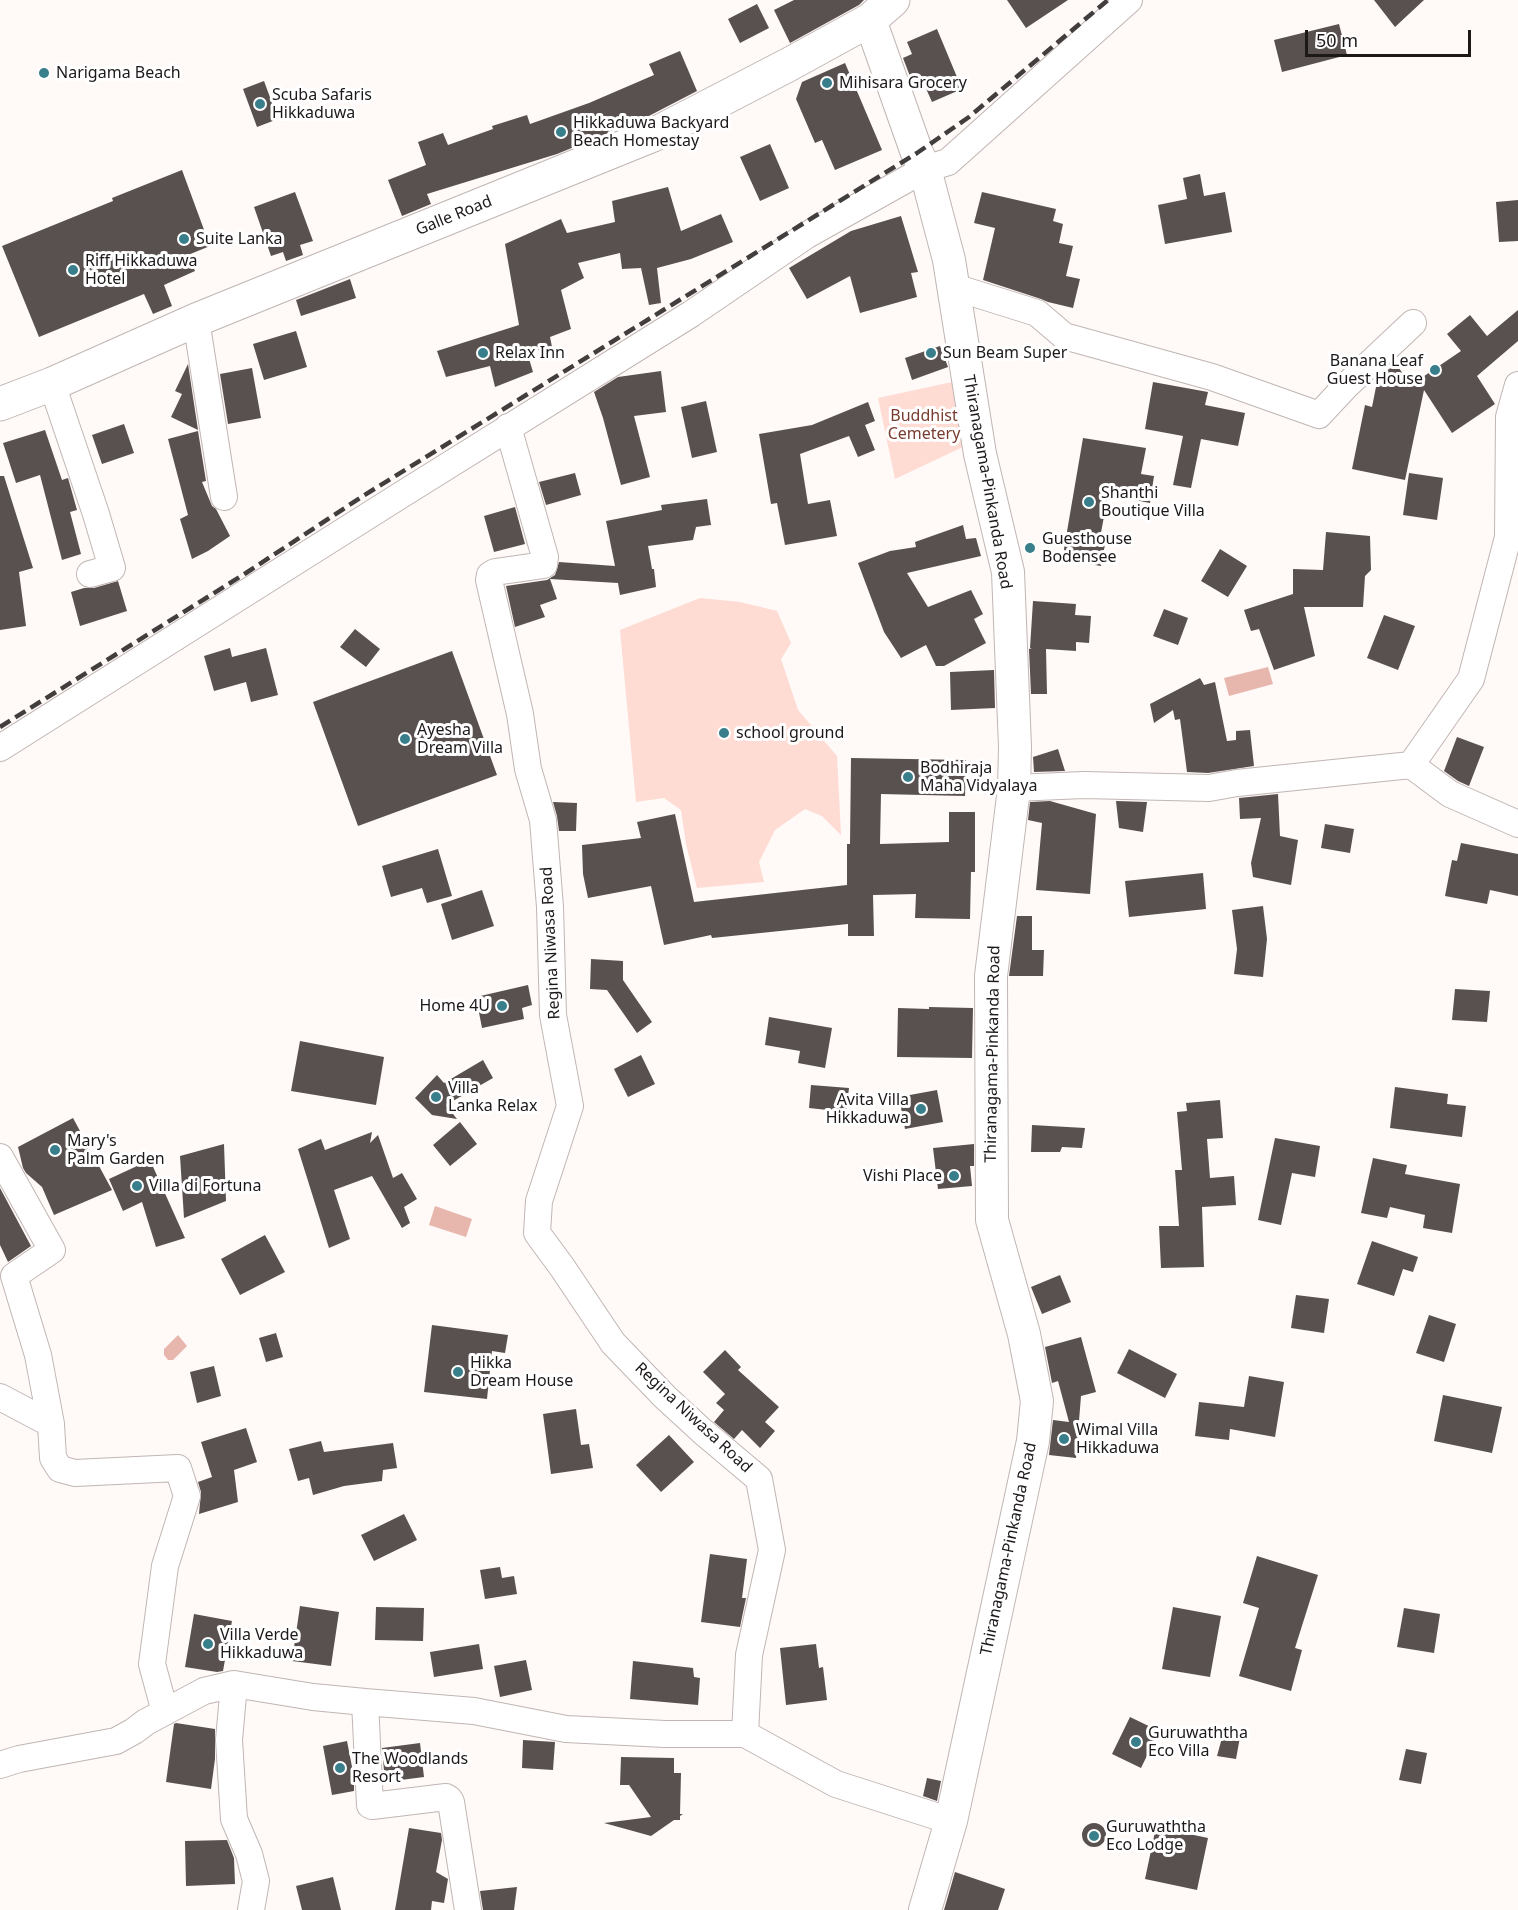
<!DOCTYPE html>
<style>
body{margin:0}
#map{position:relative;width:1518px;height:1910px;overflow:hidden;background:#fff9f7;font-family:"Noto Sans",sans-serif}
canvas{display:block}
.scale{position:absolute;left:1305px;top:30px;width:166px;height:27px;box-sizing:border-box;border:3px solid #1d1919;border-top:0;padding-left:8px;font-size:18px;line-height:21px;white-space:nowrap;color:#1d1919;-webkit-text-stroke:4px #fff;paint-order:stroke}
</style>
<div id="map">
<canvas width="1518" height="1910"></canvas>
<div class="scale">50 m</div>
</div>
<script>
const ctx = document.querySelector('canvas').getContext('2d');
ctx.lineJoin = 'round';
function fill(path, color) { ctx.fillStyle = color; ctx.fill(path, 'evenodd'); }
const shape = rows => new Path2D(rows.map(r => 'M' + r).join(''));
function strokePath(path, color, width, dash) { ctx.strokeStyle = color; ctx.lineWidth = width; ctx.lineCap = dash ? 'butt' : 'round'; ctx.setLineDash(dash || []); ctx.stroke(path); }
function write(font, color, halo, rows, align = 'center') {
  ctx.font = font + ' "Noto Sans",sans-serif'; ctx.lineWidth = 6; ctx.setLineDash([]); ctx.textBaseline = 'middle'; ctx.strokeStyle = halo; ctx.fillStyle = color; for (const [text, x, y, turn = 0] of rows) {
    ctx.save(); ctx.translate(x, y); ctx.rotate((+turn || 0) * Math.PI / 180); ctx.textAlign = isNaN(turn) ? turn : align; if (halo) ctx.strokeText(text, 0, 0); ctx.fillText(text, 0, 0); ctx.restore();
  }
}
const green = shape([
 [952,382,965,446,895,479,878,398],
 [700,598,740,602,777,611,791,643,781,659,798,710,837,756,841,835,822,816,805,809,775,830,759,862,764,882,697,888,686,844,681,810,664,798,636,802,620,630]
]);
const water = shape([
 [1268,667,1273,684,1229,696,1224,678],
 [435,1206,472,1219,466,1237,429,1225],
 [178,1335,187,1346,173,1360,168,1360,164,1355,164,1349]
]);
const building = shape([
 [794,0,864,0,859,5,790,43,774,10],
 [1007,0,1068,0,1026,28],
 [1374,0,1424,0,1395,27],
 [757,4,769,28,740,43,728,19],
 [1339,24,1347,55,1282,72,1274,40],
 [937,29,962,89,932,102,920,75,911,79,903,58,912,54,907,42],
 [680,51,697,91,645,118,557,154,427,194,431,204,402,216,388,180,426,165,418,142,443,133,448,145,493,129,492,126,527,115,530,124,589,103,654,75,649,64],
 [845,63,882,150,835,170,822,140,815,143,796,99,802,82],
 [264,81,278,119,257,127,243,89],
 [770,144,789,188,760,201,740,157],
 [182,170,210,246,188,255,195,271,164,285,172,306,153,314,144,294,39,337,2,246,113,201,112,198],
 [1200,174,1204,196,1225,192,1232,232,1165,244,1158,205,1187,199,1183,178],
 [668,187,681,231,721,214,733,242,691,259,657,268,661,303,649,305,641,268,622,269,620,253,578,263,584,278,561,290,571,329,550,337,552,347,527,352,533,372,495,387,490,366,446,377,437,351,519,325,505,244,561,219,567,233,615,222,612,201],
 [295,192,313,241,300,245,303,255,286,261,283,252,271,256,254,207],
 [982,192,1056,209,1053,221,1063,224,1059,243,1073,246,1066,276,1080,279,1073,308,1048,302,1041,299,983,280,995,228,974,223],
 [1518,200,1518,241,1499,242,1496,202],
 [901,216,918,272,911,273,917,297,860,313,850,276,807,299,789,268,851,231],
 [350,279,356,298,301,316,296,300],
 [1518,310,1518,341,1477,376,1495,404,1452,433,1424,390,1405,480,1352,469,1365,405,1372,407,1378,377,1396,364,1411,385,1461,351,1447,334,1470,315,1487,336],
 [296,331,307,367,264,380,253,344],
 [940,346,948,367,912,380,905,358],
 [188,364,198,430,171,417,182,394,175,391],
 [252,368,261,418,228,424,220,374],
 [661,371,666,412,634,416,650,477,621,485,603,418,594,392,618,377],
 [1153,382,1208,392,1205,405,1245,413,1238,446,1201,439,1191,488,1173,485,1183,436,1145,429],
 [706,401,717,452,692,458,681,407],
 [868,402,875,421,865,425,875,450,858,457,849,436,800,454,808,504,830,500,837,536,785,545,777,503,771,504,759,434,812,425],
 [124,424,134,453,102,464,92,435],
 [45,430,62,480,68,478,77,510,70,512,81,554,62,560,40,475,16,483,3,443],
 [198,431,206,481,202,482,212,506,216,509,230,536,208,551,192,559,180,519,188,515,168,439],
 [1083,438,1146,448,1141,474,1154,476,1150,503,1108,495,1100,538,1106,539,1101,566,1067,560,1064,549],
 [575,473,581,495,546,505,539,482],
 [1409,473,1443,478,1437,520,1403,515],
 [0,476,4,476,33,568,19,572,26,626,0,630],
 [707,499,711,525,696,527,693,540,648,546,652,569,654,569,656,587,620,595,618,583,550,579,557,599,540,605,545,617,515,627,506,586,547,580,555,575,559,562,615,566,606,521,662,510,661,505],
 [515,507,525,544,494,552,484,516],
 [963,525,966,539,976,538,981,556,907,573,928,607,971,590,983,614,974,619,986,643,944,666,936,666,926,645,901,658,884,632,858,563,890,551,916,547,915,542],
 [1326,532,1370,536,1371,570,1365,576,1363,607,1304,607,1315,656,1274,670,1259,629,1251,631,1244,610,1293,594,1293,569,1323,570],
 [1220,549,1247,566,1228,597,1201,581],
 [118,581,127,611,80,626,71,592,84,588,94,588],
 [1033,601,1076,604,1075,615,1091,616,1089,643,1076,642,1076,651,1046,649,1047,694,1031,694,1029,649,1032,648,1030,648],
 [1164,609,1188,618,1178,645,1153,636],
 [1384,615,1415,626,1398,670,1367,658],
 [355,629,380,649,366,667,340,647],
 [230,648,232,657,266,648,278,695,251,702,246,682,214,691,204,656],
 [452,651,497,775,358,826,313,702],
 [994,670,995,708,951,710,950,672],
 [1200,678,1204,685,1215,682,1227,741,1236,740,1236,731,1250,730,1254,766,1208,773,1187,772,1180,719,1175,720,1173,710,1154,723,1150,704],
 [1457,737,1484,747,1469,786,1458,781,1444,771],
 [1058,749,1065,771,1034,772,1033,757],
 [851,758,966,760,965,796,881,794,880,844,949,842,949,812,975,812,975,872,971,872,970,919,915,918,916,894,873,895,874,936,848,936,848,924,712,938,711,935,664,945,651,886,588,898,583,874,582,845,641,838,637,822,675,814,694,902,847,885,847,844,850,844],
 [1278,794,1280,836,1298,840,1291,885,1253,877,1251,863,1261,818,1240,819,1239,798],
 [1050,801,1096,814,1090,894,1036,890,1042,823,1028,820,1030,802],
 [1116,801,1147,802,1143,832,1119,828],
 [553,802,577,803,576,831,559,831,557,816],
 [1325,824,1354,829,1350,853,1321,848],
 [1461,843,1518,854,1518,896,1490,890,1487,904,1445,896,1452,860,1457,861],
 [438,849,452,896,427,903,422,888,391,897,382,866],
 [1203,873,1206,909,1129,917,1125,881],
 [482,890,494,926,452,940,441,904],
 [1263,906,1267,939,1263,977,1234,974,1237,949,1232,910],
 [1017,916,1032,916,1032,950,1044,950,1043,976,1009,976],
 [591,959,623,961,623,980,652,1022,637,1033,607,990,590,989],
 [528,985,532,1005,522,1008,524,1019,482,1028,476,997],
 [1455,989,1490,991,1487,1022,1452,1020],
 [929,1007,973,1008,972,1058,897,1057,898,1008,929,1009],
 [769,1017,832,1028,825,1068,798,1063,800,1051,765,1045],
 [300,1041,384,1057,376,1105,291,1091],
 [641,1055,655,1084,628,1097,614,1069],
 [483,1060,493,1078,446,1105,457,1119,432,1115,415,1098,437,1075,444,1083],
 [811,1085,849,1088,846,1112,809,1108],
 [1395,1087,1448,1094,1447,1104,1466,1106,1462,1137,1390,1128],
 [937,1090,943,1122,905,1129,899,1097],
 [1220,1100,1223,1138,1207,1139,1210,1178,1234,1176,1236,1205,1202,1207,1204,1267,1161,1268,1159,1226,1179,1226,1175,1170,1182,1170,1177,1112,1187,1111,1186,1103],
 [73,1118,112,1190,54,1215,42,1187,26,1173,23,1168,18,1147],
 [460,1122,477,1144,450,1166,433,1145],
 [1032,1125,1085,1128,1082,1148,1062,1147,1060,1152,1031,1152],
 [372,1132,370,1143,378,1135,393,1178,402,1173,417,1199,404,1207,410,1223,402,1228,372,1176,334,1190,350,1239,329,1248,298,1149,321,1139,325,1150],
 [1275,1138,1320,1146,1315,1177,1292,1173,1281,1225,1258,1220],
 [224,1144,226,1201,184,1218,180,1156],
 [974,1144,974,1166,970,1166,972,1186,938,1189,933,1148],
 [1373,1158,1407,1165,1405,1174,1460,1184,1452,1233,1423,1228,1425,1215,1390,1207,1387,1218,1361,1213],
 [150,1160,185,1238,156,1247,142,1202,123,1211,109,1179],
 [0,1188,31,1246,8,1262,0,1245],
 [265,1235,285,1272,240,1295,221,1259],
 [1372,1241,1418,1257,1413,1272,1403,1269,1394,1296,1357,1284],
 [1060,1275,1071,1302,1042,1314,1031,1287],
 [1296,1295,1329,1299,1324,1333,1291,1328],
 [1429,1315,1456,1324,1444,1362,1416,1353],
 [432,1325,508,1335,505,1353,492,1351,487,1399,424,1392],
 [276,1333,283,1357,266,1362,259,1338],
 [1081,1337,1096,1392,1081,1396,1076,1458,1049,1455,1053,1420,1069,1422,1058,1381,1052,1383,1045,1347],
 [1129,1349,1177,1374,1165,1398,1117,1373],
 [725,1350,741,1367,738,1370,779,1407,765,1422,775,1431,760,1448,742,1430,734,1439,714,1422,724,1410,716,1403,725,1394,703,1372],
 [214,1366,221,1396,197,1403,190,1372],
 [1249,1376,1284,1382,1275,1437,1230,1429,1229,1440,1195,1436,1199,1402,1244,1407],
 [1443,1395,1502,1407,1492,1453,1434,1441],
 [576,1409,581,1445,589,1444,593,1468,551,1474,543,1414],
 [246,1428,257,1462,234,1470,238,1502,199,1514,201,1492,198,1482,212,1477,201,1442],
 [669,1435,694,1462,661,1492,636,1465],
 [321,1441,324,1452,393,1443,397,1468,383,1470,382,1481,344,1486,313,1495,309,1478,298,1481,289,1449],
 [404,1514,417,1540,374,1561,361,1535],
 [710,1554,747,1559,742,1598,746,1598,740,1627,701,1622],
 [1257,1556,1318,1575,1295,1648,1302,1650,1291,1691,1239,1676,1259,1608,1243,1603],
 [500,1567,502,1578,514,1576,517,1594,485,1599,480,1570],
 [300,1606,339,1612,331,1666,292,1661],
 [376,1607,424,1608,423,1641,375,1640],
 [1173,1607,1221,1616,1210,1677,1162,1669],
 [1404,1608,1440,1614,1434,1653,1397,1647],
 [194,1614,232,1621,223,1671,217,1672,185,1667],
 [479,1644,483,1669,434,1677,430,1652],
 [816,1644,819,1668,823,1667,827,1700,786,1705,780,1648],
 [526,1660,532,1690,500,1697,494,1666],
 [633,1661,693,1668,694,1677,700,1678,698,1705,630,1699],
 [1130,1717,1159,1731,1141,1768,1112,1754],
 [176,1723,215,1729,215,1759,211,1789,166,1782,174,1724],
 [1223,1734,1240,1737,1236,1759,1217,1756],
 [523,1740,555,1742,553,1770,522,1768],
 [347,1741,354,1777,354,1791,332,1795,323,1746],
 [420,1743,424,1777,385,1782,382,1748],
 [1406,1749,1427,1753,1421,1784,1399,1780],
 [621,1757,674,1758,674,1773,681,1773,680,1814,683,1814,680,1816,680,1820,674,1820,651,1836,604,1823,651,1817,629,1785,620,1785],
 [927,1778,941,1781,937,1801,923,1796],
 '1082 1835a12 12 0 1 1 24 0a12 12 0 1 1-24 0Z',
 [1156,1827,1208,1838,1197,1890,1145,1879],
 [409,1828,441,1833,442,1840,436,1872,448,1879,444,1903,432,1901,431,1910,395,1910],
 [227,1840,234,1858,235,1884,186,1886,185,1841],
 [955,1872,1005,1889,998,1910,944,1910],
 [333,1877,341,1910,302,1910,296,1886],
 [517,1887,514,1910,483,1910,480,1891]
]);
const minor = shape([
 [954,287,1037,313,1064,336,1212,377,1319,415,1347,385,1413,323],
 [196,320,224,497],
 [52,384,96,514,112,568,90,574],
 [508,427,543,550,545,557,544,565,495,572,490,575,489,580,520,714,528,769,543,820,550,907,553,1015,570,1106,539,1201,537,1233,562,1267,613,1343,665,1397,702,1431,759,1479,772,1550,749,1655,745,1734,836,1784,951,1821],
 [0,748,401,495,691,314,807,235,925,169,948,162,1129,0],
 [1411,765,1471,679,1508,537,1509,417,1518,385],
 [1014,788,1084,785,1209,788,1237,783,1411,765,1450,794,1518,824],
 [0,1157,52,1250,14,1276,38,1355,51,1424],
 [0,1397,51,1424,53,1458,60,1469,75,1473,178,1468,187,1496,165,1566,152,1664,165,1712],
 [234,1684,229,1740,234,1819,249,1854,256,1881,251,1910],
 [365,1702,474,1711,566,1729,665,1734,745,1734],
 [0,1765,19,1759,116,1741,134,1731,146,1722,204,1691,234,1684,313,1697,365,1702,370,1805,372,1806,446,1797,449,1799,451,1802,468,1910]
]);
const tertiary = shape([
 [870,20,917,153,925,169,949,260,980,454,1008,572,1015,747,1014,788,991,976,992,1220,1024,1334,1037,1401,1033,1441,951,1821,925,1910]
]);
const trunk = shape([
 [0,404,52,384,196,320,653,135,788,65,870,20,893,0]
]);
const rail = shape([
 [0,727,246,573,363,496,917,153,969,117,1108,0]
]);
const markers = [
 [44,73,6,"#387e8b"],
 [827,83,6,"#387e8b"],
 [260,104,6,"#387e8b"],
 [561,132,6,"#387e8b"],
 [184,239,6,"#387e8b"],
 [73,270,6,"#387e8b"],
 [483,353,6,"#387e8b"],
 [931,353,6,"#387e8b"],
 [1435,370,6,"#387e8b"],
 [1089,502,6,"#387e8b"],
 [1030,548,6,"#387e8b"],
 [724,733,6,"#387e8b"],
 [405,739,6,"#387e8b"],
 [908,777,6,"#387e8b"],
 [502,1006,6,"#387e8b"],
 [436,1097,6,"#387e8b"],
 [921,1109,6,"#387e8b"],
 [55,1150,6,"#387e8b"],
 [954,1176,6,"#387e8b"],
 [137,1186,6,"#387e8b"],
 [458,1372,6,"#387e8b"],
 [1064,1439,6,"#387e8b"],
 [208,1644,6,"#387e8b"],
 [1136,1742,6,"#387e8b"],
 [340,1768,6,"#387e8b"],
 [1094,1836,6,"#387e8b"]
];
const poiNames = [
 ["Narigama Beach",56,73],
 ["Mihisara Grocery",839,83],
 ["Scuba Safaris",272,95],
 ["Hikkaduwa",272,113],
 ["Hikkaduwa Backyard",573,123],
 ["Beach Homestay",573,141],
 ["Suite Lanka",196,239],
 ["Riff Hikkaduwa",85,261],
 ["Hotel",85,279],
 ["Relax Inn",495,353],
 ["Sun Beam Super",943,353],
 ["Banana Leaf",1423,361,"right"],
 ["Guest House",1423,379,"right"],
 ["Shanthi",1101,493],
 ["Boutique Villa",1101,511],
 ["Guesthouse",1042,539],
 ["Bodensee",1042,557],
 ["Ayesha",417,730],
 ["Dream Villa",417,748],
 ["school ground",736,733],
 ["Bodhiraja",920,768],
 ["Maha Vidyalaya",920,786],
 ["Home 4U",490,1006,"right"],
 ["Villa",448,1088],
 ["Lanka Relax",448,1106],
 ["Avita Villa",909,1100,"right"],
 ["Hikkaduwa",909,1118,"right"],
 ["Mary's",67,1141],
 ["Palm Garden",67,1159],
 ["Vishi Place",942,1176,"right"],
 ["Villa di Fortuna",149,1186],
 ["Hikka",470,1363],
 ["Dream House",470,1381],
 ["Wimal Villa",1076,1430],
 ["Hikkaduwa",1076,1448],
 ["Villa Verde",220,1635],
 ["Hikkaduwa",220,1653],
 ["Guruwaththa",1148,1733],
 ["Eco Villa",1148,1751],
 ["The Woodlands",352,1759],
 ["Resort",352,1777],
 ["Guruwaththa",1106,1827],
 ["Eco Lodge",1106,1845]
];
const streetNames = [
 ["Galle Road",454,216,-22],
 ["Thiranagama-Pinkanda Road",987,482,80],
 ["Regina Niwasa Road",551,943,-93],
 ["Thiranagama-Pinkanda Road",993,1054,-89],
 ["Regina Niwasa Road",693,1418,43],
 ["Thiranagama-Pinkanda Road",1009,1549,-78]
];
const parkNames = [
 ["Buddhist",924,416],
 ["Cemetery",924,434]
];
fill(green, '#fedbd3');
fill(water, '#e7b7ad');
fill(building, '#59514f');
strokePath(minor, '#c0b6b4', 28);
strokePath(tertiary, '#c0b6b4', 34);
strokePath(trunk, '#c0b6b4', 35);
strokePath(minor, '#fff', 26);
strokePath(tertiary, '#fff', 32);
strokePath(trunk, '#fff', 33);
strokePath(rail, '#423e3e', 4.5, [12, 6]);
for (const [x, y, r, color] of markers) { const dot = new Path2D(); dot.arc(x, y, r, 0, 2 * Math.PI); ctx.fillStyle = color; ctx.fill(dot); strokePath(dot, '#fff', 2); }
write('16px', '#1d1919', '#fff', poiNames, 'left');
write('16px', '#1d1919', '#fff', streetNames);
write('16px', '#793c31', '#fff', parkNames);
</script>
